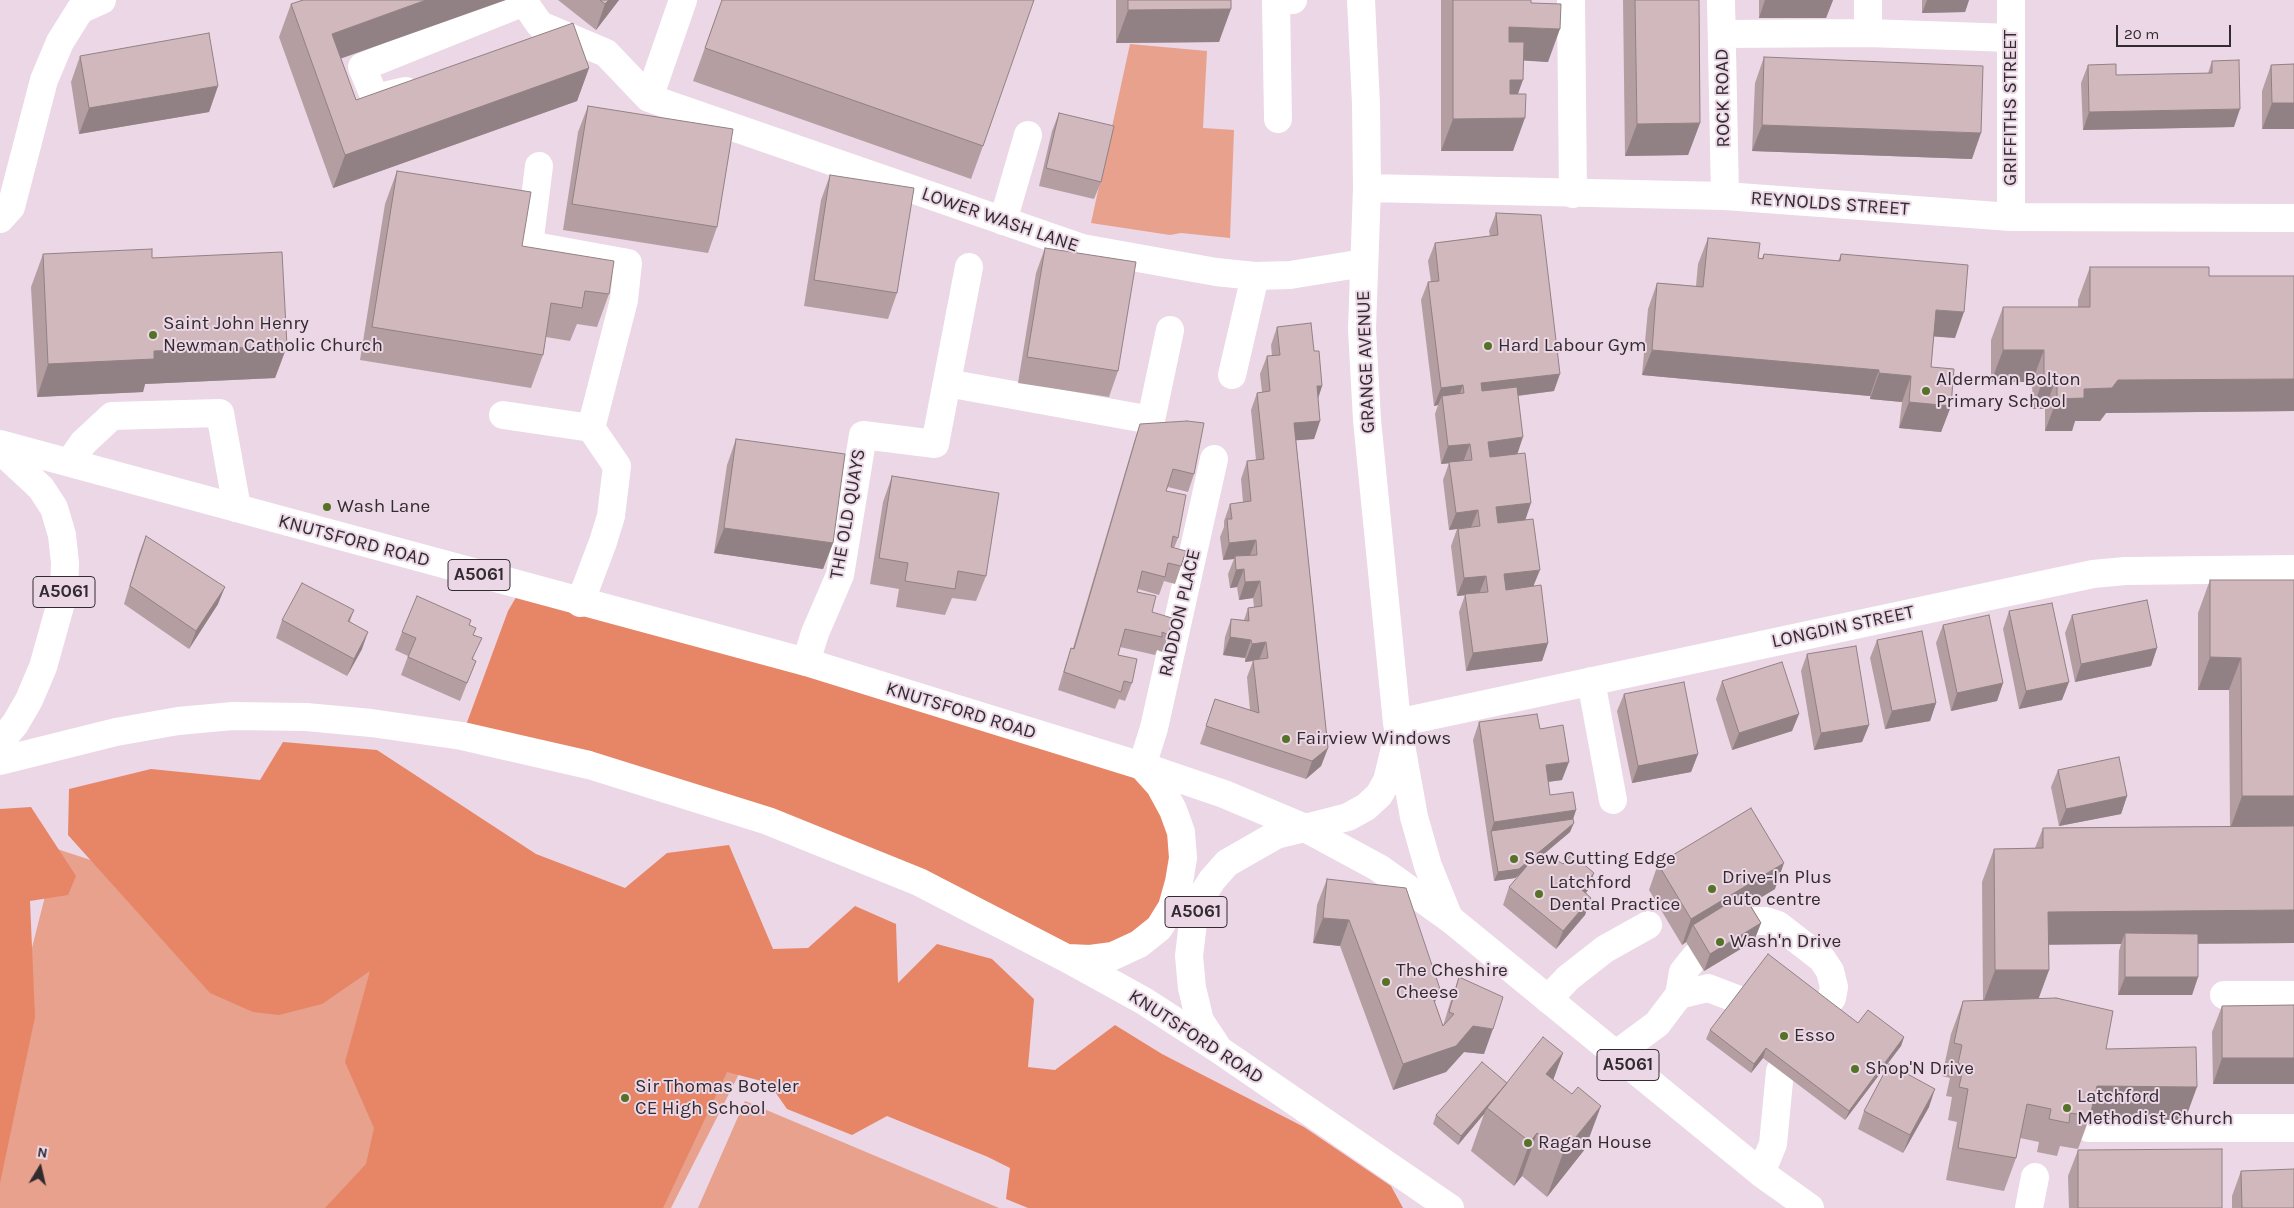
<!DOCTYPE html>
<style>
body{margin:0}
#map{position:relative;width:2294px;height:1208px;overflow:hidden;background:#ebd7e5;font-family:Karla,sans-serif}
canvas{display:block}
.north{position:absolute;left:15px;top:1143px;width:50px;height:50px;-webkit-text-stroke:4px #ebd7e5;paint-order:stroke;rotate:9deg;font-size:14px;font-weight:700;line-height:20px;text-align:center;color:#322b30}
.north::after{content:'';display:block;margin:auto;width:18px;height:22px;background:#322b30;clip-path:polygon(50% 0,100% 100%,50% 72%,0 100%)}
.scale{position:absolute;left:2116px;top:25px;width:115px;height:22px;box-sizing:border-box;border:2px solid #322b30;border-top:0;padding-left:6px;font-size:15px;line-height:18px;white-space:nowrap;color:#322b30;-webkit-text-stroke:4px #ebd7e5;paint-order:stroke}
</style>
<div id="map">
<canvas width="2294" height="1208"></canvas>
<div class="north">N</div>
<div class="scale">20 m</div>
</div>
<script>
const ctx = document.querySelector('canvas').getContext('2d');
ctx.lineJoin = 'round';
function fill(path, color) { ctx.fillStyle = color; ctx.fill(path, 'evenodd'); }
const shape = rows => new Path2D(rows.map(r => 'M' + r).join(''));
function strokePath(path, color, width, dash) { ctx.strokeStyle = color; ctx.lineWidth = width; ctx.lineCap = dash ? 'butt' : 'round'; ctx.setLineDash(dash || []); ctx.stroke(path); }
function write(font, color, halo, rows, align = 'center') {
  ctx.font = font + ' Karla,sans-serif'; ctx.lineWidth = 4; ctx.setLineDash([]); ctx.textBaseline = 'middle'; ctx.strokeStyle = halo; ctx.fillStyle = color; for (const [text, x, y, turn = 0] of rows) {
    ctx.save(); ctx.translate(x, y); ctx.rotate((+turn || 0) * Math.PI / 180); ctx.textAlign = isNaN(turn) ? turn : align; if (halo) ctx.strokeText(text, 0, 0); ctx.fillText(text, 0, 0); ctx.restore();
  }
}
const green = shape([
 [1130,44,1207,51,1203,128,1234,130,1230,238,1181,233,1170,235,1091,223],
 [57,849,740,1072,671,1208,0,1208,0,1074],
 [745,1101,999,1208,698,1208]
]);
const forest = shape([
 [522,587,1142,766,1173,810,1172,907,1090,959,918,882,462,736,508,611],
 [283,742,377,750,536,854,625,888,667,853,729,845,773,949,808,948,855,906,896,924,898,983,937,944,992,959,1034,999,1028,1067,1055,1070,1115,1025,1162,1054,1304,1127,1391,1186,1403,1208,1028,1208,1006,1199,1010,1168,988,1157,887,1116,852,1135,787,1109,769,1083,727,1072,663,1208,325,1208,366,1164,374,1128,345,1062,370,971,322,1004,279,1015,253,1012,210,993,68,835,69,789,151,769,260,780],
 [31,807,76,876,68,895,30,901,35,1017,0,1183,0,809]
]);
const minor = shape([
 [1361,0,1366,104,1367,188,1362,329,1367,420,1397,723,1414,817,1428,866,1449,918],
 [1571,0,1573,194],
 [1721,0,1725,196],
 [1868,0,1868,33],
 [1722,34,1868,33,2011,38],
 [406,91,375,98,362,67,524,2,540,25,606,53,649,98,1082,248,1216,272,1255,276,1290,275,1364,263],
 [649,98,683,0],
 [1278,119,1276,1,1293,0],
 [539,166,529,245,628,263,624,300,591,428],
 [1367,188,1725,196,2011,217,2294,218],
 [2011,217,2011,0],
 [0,219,11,207,44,80,60,42,80,10,102,0],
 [1003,221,1028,135],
 [1232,375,1255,276],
 [947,383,1151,420,1170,330],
 [503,415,591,428,617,466,611,516,603,542,580,603],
 [70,462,83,443,112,416,220,413,237,508],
 [806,662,815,633,840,575,863,435,935,444,969,267],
 [1591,681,1613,800],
 [1397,723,2093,574,2125,571,2294,569],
 [1142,766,1154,728,1214,459],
 [1305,828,1348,817,1366,807,1379,795,1387,781,1396,744],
 [1679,995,1683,972,1695,957,1754,921,1766,921,1778,925,1822,959,1830,971,1834,987,1832,998,1805,1031],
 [2224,995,2294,995],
 [1548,999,1568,978,1605,949,1648,925],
 [1615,1055,1657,1024,1679,995,1708,988,1737,999,1795,1043,1780,1071,1773,1144,1761,1173],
 [2089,1128,2294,1128],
 [2029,1208,2035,1177]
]);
const highway = shape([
 [0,444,806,662,1142,766,1224,794,1305,828,1379,868,1449,918,1761,1173,1810,1208],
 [0,450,41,488,54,508,62,535,65,563,64,592,43,667,29,700,15,724,0,742],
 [0,761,116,732,178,721,233,716,306,717,371,723,462,736,589,765,768,821,919,882,1066,958,1144,1001,1218,1049,1450,1208],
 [1068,958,1090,959,1113,956,1139,944,1159,928,1172,907,1179,882,1183,858,1181,832,1173,810,1160,786,1142,766],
 [1216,1045,1200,1021,1192,988,1189,956,1193,922,1200,899,1212,880,1227,863,1276,835,1305,828]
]);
const wall = shape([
 [558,0,619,0,596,30],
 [722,0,983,146,971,179,693,81],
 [1116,0,1231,0,1219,42,1116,43],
 [1441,0,1531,0,1531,3,1548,62,1523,60,1518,94,1513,151,1441,151],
 [1623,0,1699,0,1700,123,1688,155,1625,156],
 [1759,0,1833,0,1826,18,1759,18],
 [1922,0,1969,0,1965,12,1922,13],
 [291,4,341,59,356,100,589,68,577,101,333,188,279,37],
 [80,56,218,86,209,112,79,134,71,82],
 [1764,57,1972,159,1752,151,1755,83],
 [2212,61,2234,127,2083,130,2081,83,2088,65,2116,75,2208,73],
 [2294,64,2262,129,2262,91,2271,65],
 [588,106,717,227,708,253,563,230,578,132],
 [1059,113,1101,182,1094,199,1039,186,1052,131],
 [397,171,522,246,609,294,597,327,577,324,570,341,546,337,543,355,531,388,360,360,385,204],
 [830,175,897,293,888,319,804,306,821,200],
 [1496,213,1554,391,1518,396,1517,454,1525,520,1534,586,1548,643,1542,661,1466,671,1459,612,1465,595,1457,596,1451,546,1457,529,1449,530,1443,480,1449,463,1441,464,1435,414,1438,405,1434,406,1421,300,1428,282,1431,282,1428,261,1435,243,1490,236,1489,231],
 [1708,238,1758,258,1762,258,1764,254,1838,261,1841,254,1955,338,1934,336,1931,367,1951,406,1941,432,1899,428,1902,402,1870,399,1870,396,1642,375,1648,309,1657,283,1696,286,1698,264],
 [1045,248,1118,371,1109,397,1018,383,1036,273],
 [43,254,152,258,287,346,275,378,145,384,143,392,37,397,31,287],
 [2090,267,2209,276,2294,276,2294,411,2106,413,2100,421,2075,421,2072,431,2045,431,2045,409,2033,409,2032,382,1991,382,1991,340,2003,307,2078,307,2078,300],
 [1277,327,1314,351,1322,386,1318,399,1320,421,1314,439,1296,440,1328,748,1321,766,1306,779,1200,744,1215,699,1250,710,1247,677,1253,661,1245,662,1245,658,1223,655,1225,637,1231,619,1244,620,1248,608,1254,607,1253,598,1239,600,1237,587,1230,588,1228,574,1234,559,1223,560,1220,537,1224,527,1224,521,1230,504,1243,502,1241,479,1247,461,1256,460,1251,410,1257,393,1262,392,1260,374,1267,356,1272,356,1271,345],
 [1140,424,1194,474,1188,492,1168,487,1166,491,1178,538,1174,548,1181,566,1175,584,1164,581,1159,595,1138,589,1137,592,1169,635,1162,652,1157,650,1155,655,1120,647,1118,655,1132,683,1125,701,1119,699,1115,709,1058,690,1065,666,1071,648,1073,648,1134,442],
 [736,439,833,543,823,569,714,553,727,465],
 [892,476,986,576,976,601,952,598,945,615,896,607,899,589,870,584,883,502],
 [146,536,218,604,189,649,124,604,139,554],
 [2210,580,2294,580,2294,943,2198,944,2198,977,2192,995,2118,995,2119,951,2121,944,2049,944,2049,970,2038,999,2106,1049,2185,1120,2089,1119,2078,1149,2060,1146,2057,1156,2037,1152,2039,1142,2020,1138,2016,1158,2004,1191,1946,1180,1957,1122,1948,1120,1952,1097,1946,1096,1950,1078,1942,1076,1951,1034,1963,1001,1983,1001,1982,882,1994,849,2035,848,2043,828,2230,826,2229,690,2198,690,2198,613],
 [354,610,350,621,362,649,347,676,276,638,282,620],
 [2009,611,2062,700,2019,709,2003,629],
 [2072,615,2157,648,2151,666,2075,682,2065,633],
 [471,620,469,625,474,635,473,660,476,661,460,701,401,675,408,656,395,650,402,632],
 [1943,625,2003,683,1997,701,1951,711,1936,643],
 [1877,640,1936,703,1930,721,1885,729,1870,658],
 [1807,654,1869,725,1862,742,1814,750,1801,671],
 [1722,681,1799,714,1792,731,1732,750,1716,699],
 [1624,694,1698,754,1691,772,1632,783,1617,711],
 [1479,722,1540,729,1562,780,1548,782,1550,795,1576,810,1573,819,1570,832,1542,856,1551,864,1563,864,1594,873,1588,890,1586,893,1591,898,1585,915,1556,949,1503,905,1509,887,1519,876,1515,878,1494,881,1473,740],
 [2058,770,2127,796,2121,814,2059,826,2051,787],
 [1658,864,1775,889,1750,904,1761,923,1754,941,1704,971,1686,942,1682,945,1649,890],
 [1327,879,1435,1003,1443,1026,1450,1003,1459,977,1484,1054,1464,1052,1446,1072,1393,1090,1340,946,1313,943,1317,905],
 [2294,1005,2294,1084,2213,1084,2212,1032,2222,1006],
 [1858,1023,1904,1037,1901,1046,1845,1120,1763,1058,1751,1073,1706,1039,1710,1030],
 [1563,1053,1553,1079,1585,1149,1547,1197,1522,1176,1514,1186,1471,1151,1484,1114,1458,1145,1433,1124,1436,1115,1507,1083],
 [1929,1107,1903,1153,1858,1129,1864,1111],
 [2078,1150,2222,1208,2069,1208,2068,1176],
 [2241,1171,2294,1208,2232,1208,2232,1196]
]);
const shadedWall = shape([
 [426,0,506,0,320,66,332,34],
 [609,0,619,0,596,30,605,4],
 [1765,0,1833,0,1826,18,1759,18],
 [1927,0,1969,0,1965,12,1922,13],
 [1231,9,1219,42,1116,43,1128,10],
 [1509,27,1560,29,1548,62,1497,59],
 [589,68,577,101,333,188,345,155],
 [1510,80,1523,80,1511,113,1498,112],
 [218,86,209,112,79,134,89,108],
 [2272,103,2294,103,2294,129,2262,129],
 [2240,109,2234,127,2083,130,2089,112],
 [1525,118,1513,151,1441,151,1453,119],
 [1700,123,1688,155,1625,156,1637,124],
 [1762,125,1981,133,1972,159,1752,151],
 [1936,310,1964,312,1955,338,1927,336],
 [287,346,275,378,145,384,143,392,37,397,48,364,154,351],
 [1652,350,1879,370,1870,396,1642,375],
 [2003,350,2044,350,2032,382,1991,382],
 [1879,373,1911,376,1902,402,1870,399],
 [1560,374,1554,391,1475,401,1481,383],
 [2044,376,2057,376,2045,409,2033,409],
 [2294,379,2294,411,2106,413,2100,421,2075,421,2072,431,2045,431,2057,399,2084,389,2118,380],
 [1463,385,1456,403,1442,396,1438,405,1434,406,1441,388],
 [1317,386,1322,386,1316,404],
 [1909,402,1951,406,1941,432,1899,428],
 [1320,421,1314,439,1287,441,1294,423],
 [1523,437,1517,455,1482,459,1488,442],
 [1470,444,1463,462,1441,464,1448,446],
 [1531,503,1525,521,1490,525,1496,507],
 [1478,510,1471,527,1449,530,1456,513],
 [724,528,833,543,823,569,714,553],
 [1256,540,1249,558,1235,556,1234,559,1223,560,1229,543],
 [1244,569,1237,587,1230,588,1236,570],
 [1540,570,1533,587,1498,592,1504,574],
 [1486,576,1479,594,1457,596,1464,578],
 [1260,581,1253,598,1239,600,1245,582],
 [225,587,218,604,189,649,196,631],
 [368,632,362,649,347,676,354,659],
 [1230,637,1251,640,1245,658,1223,655],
 [1266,642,1259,660,1245,662,1252,644],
 [1548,643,1542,661,1466,671,1473,653],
 [2157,648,2151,666,2075,682,2081,664],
 [2210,657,2241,658,2229,690,2198,690],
 [2069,682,2062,700,2019,709,2026,691],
 [2003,683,1997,701,1951,711,1957,693],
 [1936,703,1930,721,1885,729,1892,711],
 [1799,714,1792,731,1732,750,1739,733],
 [1869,725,1862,742,1814,750,1821,733],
 [1328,748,1321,766,1306,779,1312,761],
 [1698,754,1691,772,1632,783,1638,766],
 [1569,762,1562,780,1539,783,1546,765],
 [2127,796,2121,814,2059,826,2066,809],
 [2242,796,2294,796,2294,828,2230,829],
 [1576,810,1571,825,1574,823,1570,832,1515,878,1494,881,1498,872,1491,831,1488,840,1494,822],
 [1784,863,1775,889,1699,935,1693,925,1686,942,1682,945,1691,919],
 [1594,873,1588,890,1574,907,1581,889],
 [1591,898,1585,915,1556,949,1563,931],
 [2294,910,2294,943,2125,944,2125,933,2121,944,2036,945,2048,912],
 [1323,918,1349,920,1340,946,1313,943],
 [1761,923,1754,941,1704,971,1710,954],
 [1995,970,2049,970,2037,1003,1983,1003],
 [2125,977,2198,977,2192,995,2118,995],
 [1440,989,1430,1015,1431,992],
 [1473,1026,1493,1029,1484,1054,1464,1052,1446,1072,1393,1090,1403,1064],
 [1904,1037,1901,1046,1845,1120,1849,1111],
 [1766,1048,1763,1058,1751,1073,1754,1064],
 [1563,1053,1547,1097,1546,1074],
 [2222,1058,2294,1058,2294,1084,2213,1084],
 [1507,1083,1487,1108,1484,1114,1458,1145,1461,1136],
 [2097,1086,2197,1087,2185,1120,2089,1119],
 [1935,1089,1929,1107,1903,1153,1910,1135],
 [1601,1106,1585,1149,1547,1197,1563,1153],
 [1537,1133,1522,1176,1514,1186,1530,1142]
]);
const building = shape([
 [303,0,426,0,332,34,356,100,573,23,589,68,345,155,291,4,303,0],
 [600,0,609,0,605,4,600,0],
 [722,0,1034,0,983,146,705,48,722,0],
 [1128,0,1231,0,1231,9,1128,10,1128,0],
 [1453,0,1531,0,1531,3,1561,4,1560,29,1509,27,1509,42,1524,42,1523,80,1510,80,1510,94,1526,94,1525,118,1453,119,1453,0],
 [1635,0,1699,0,1700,123,1637,124,1635,0],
 [209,33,218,86,89,108,80,56,209,33],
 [1764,57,1983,66,1981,133,1762,125,1764,57],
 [2239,60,2240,109,2089,112,2088,65,2116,64,2116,75,2212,73,2212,61,2239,60],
 [2294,64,2294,103,2272,103,2271,65,2294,64],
 [588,106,733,129,717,227,572,204,588,106],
 [1059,113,1114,126,1101,182,1046,168,1059,113],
 [397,171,531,192,522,246,614,261,609,294,585,291,582,308,551,303,543,355,372,327,397,171],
 [830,175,914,188,897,293,814,280,830,175],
 [1496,213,1541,215,1560,374,1481,383,1482,391,1517,387,1523,437,1488,442,1490,457,1525,453,1531,503,1496,507,1498,523,1533,519,1540,570,1504,574,1506,590,1541,585,1548,643,1473,653,1465,594,1488,592,1486,576,1464,578,1458,529,1480,526,1478,510,1456,513,1449,462,1472,460,1470,444,1448,446,1442,396,1464,393,1463,385,1441,388,1428,282,1439,281,1435,243,1498,235,1496,213],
 [1708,238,1760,243,1758,258,1763,259,1764,254,1840,261,1841,254,1968,265,1964,312,1936,310,1931,367,1954,369,1951,406,1909,402,1911,376,1879,373,1879,370,1652,350,1657,283,1703,287,1708,238],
 [1045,248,1136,262,1118,371,1027,357,1045,248],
 [152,249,152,258,282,252,287,346,154,351,154,359,48,364,43,254,152,249],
 [2090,267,2209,267,2209,276,2294,276,2294,379,2118,380,2112,388,2084,389,2084,398,2057,399,2057,376,2044,376,2044,350,2003,350,2003,307,2090,307,2090,267],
 [1311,323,1314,351,1319,351,1322,386,1317,386,1320,421,1294,423,1328,748,1312,761,1206,726,1215,699,1259,713,1253,660,1268,658,1266,642,1252,644,1251,640,1230,637,1231,619,1249,621,1248,608,1262,606,1260,581,1245,582,1244,569,1236,570,1235,556,1257,555,1256,540,1229,543,1227,519,1232,519,1230,504,1251,501,1247,461,1264,459,1257,393,1270,391,1267,356,1280,355,1277,327,1311,323],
 [1187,421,1204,423,1194,474,1173,469,1166,491,1186,495,1178,538,1173,536,1171,547,1186,551,1181,566,1168,563,1165,577,1142,571,1137,592,1156,596,1152,612,1172,618,1169,635,1162,632,1162,637,1125,629,1118,655,1137,659,1132,683,1124,681,1121,692,1064,672,1071,648,1074,649,1140,424,1187,421],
 [736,439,845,454,833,543,724,528,736,439],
 [892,476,999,493,986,576,958,571,955,589,905,581,908,563,879,558,892,476],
 [146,536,225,587,196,631,130,586,146,536],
 [2210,580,2294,580,2294,796,2242,796,2241,658,2210,657,2210,580],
 [302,583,354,610,348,621,368,632,354,659,282,620,302,583],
 [417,596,471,620,469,625,476,628,473,635,482,638,472,659,476,661,467,683,408,657,416,638,402,632,417,596],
 [2147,600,2157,648,2081,664,2072,615,2147,600],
 [2052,603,2069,682,2026,691,2009,611,2052,603],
 [1989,615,2003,683,1957,693,1943,625,1989,615],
 [1922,631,1936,703,1892,711,1877,640,1922,631],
 [1856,646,1869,725,1821,733,1807,654,1856,646],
 [1782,662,1799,714,1739,733,1722,681,1782,662],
 [1684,682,1698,754,1638,766,1624,694,1684,682],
 [1537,714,1540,729,1563,725,1569,762,1546,765,1550,795,1573,792,1576,810,1494,822,1479,722,1537,714],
 [2119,757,2127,796,2066,809,2058,770,2119,757],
 [1751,808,1784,863,1691,919,1658,864,1751,808],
 [1573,819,1574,823,1519,869,1498,872,1491,831,1573,819],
 [2294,826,2294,910,2048,912,2049,970,1995,970,1994,849,2043,848,2043,828,2294,826],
 [1538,853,1551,864,1555,859,1563,864,1572,854,1594,873,1581,889,1591,898,1563,931,1509,887,1538,853],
 [1327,879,1406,888,1440,989,1431,992,1443,1026,1454,1014,1449,1012,1459,977,1503,997,1493,1029,1473,1026,1456,1046,1403,1064,1349,920,1323,918,1327,879],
 [1743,894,1761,923,1710,954,1693,925,1743,894],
 [2125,933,2198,934,2198,977,2125,977,2125,933],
 [1768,954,1858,1023,1868,1010,1904,1037,1849,1111,1766,1048,1754,1064,1710,1030,1768,954],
 [2056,998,2113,1011,2106,1049,2196,1047,2197,1087,2097,1086,2090,1116,2070,1113,2069,1123,2049,1119,2051,1109,2027,1104,2016,1158,1958,1148,1968,1089,1959,1087,1964,1064,1958,1064,1962,1045,1954,1043,1963,1001,2056,998],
 [2294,1005,2294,1058,2222,1058,2222,1006,2294,1005],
 [1543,1037,1563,1053,1546,1074,1572,1094,1578,1087,1601,1106,1563,1153,1537,1133,1530,1142,1487,1108,1543,1037],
 [1482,1062,1507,1083,1461,1136,1436,1115,1482,1062],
 [1889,1064,1935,1089,1910,1135,1864,1111,1889,1064],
 [2222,1149,2222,1208,2078,1208,2078,1150,2222,1149],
 [2294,1169,2294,1208,2242,1208,2241,1171,2294,1169]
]);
const markers = [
 [153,335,5,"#567227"],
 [1488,346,5,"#567227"],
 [1926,391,5,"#567227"],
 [327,507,5,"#567227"],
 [1286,739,5,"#567227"],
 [1514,859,5,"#567227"],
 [1712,889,5,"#567227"],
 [1539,894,5,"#567227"],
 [1720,942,5,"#567227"],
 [1386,982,5,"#567227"],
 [1784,1036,5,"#567227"],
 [1855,1069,5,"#567227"],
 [625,1098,5,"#567227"],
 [2067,1108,5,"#567227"],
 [1528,1143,5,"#567227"]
];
const shields = [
 [479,575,62],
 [64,592,62],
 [1196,912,62],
 [1628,1065,62]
];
const shieldNames = [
 ["A5061",479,575],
 ["A5061",64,592],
 ["A5061",1196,912],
 ["A5061",1628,1065]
];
const streetNames = [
 ["ROCK ROAD",1723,98,-91],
 ["GRIFFITHS STREET",2011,108,-90],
 ["REYNOLDS STREET",1830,204,4],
 ["LOWER WASH LANE",1000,220,19],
 ["GRANGE AVENUE",1366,362,-92],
 ["THE OLD QUAYS",848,514,-80],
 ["KNUTSFORD ROAD",354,541,15],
 ["RADDON PLACE",1180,613,-77],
 ["LONGDIN STREET",1843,627,-12],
 ["KNUTSFORD ROAD",961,711,17],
 ["KNUTSFORD ROAD",1196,1037,33]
];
const poiNames = [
 ["Saint John Henry",163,324],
 ["Newman Catholic Church",163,346],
 ["Hard Labour Gym",1498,346],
 ["Alderman Bolton",1936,380],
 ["Primary School",1936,402],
 ["Wash Lane",337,507],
 ["Fairview Windows",1296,739],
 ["Sew Cutting Edge",1524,859],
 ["Drive-In Plus",1722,878],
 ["auto centre",1722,900],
 ["Latchford",1549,883],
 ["Dental Practice",1549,905],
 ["Wash'n Drive",1730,942],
 ["The Cheshire",1396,971],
 ["Cheese",1396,993],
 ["Esso",1794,1036],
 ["Shop'N Drive",1865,1069],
 ["Sir Thomas Boteler",635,1087],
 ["CE High School",635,1109],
 ["Latchford",2077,1097],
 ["Methodist Church",2077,1119],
 ["Ragan House",1538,1143]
];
fill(green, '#e7a18c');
fill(forest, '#e78567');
strokePath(minor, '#fff', 28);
strokePath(highway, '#fff', 28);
fill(wall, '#b49ea2');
fill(shadedWall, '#928184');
fill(building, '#d1b8bc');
strokePath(building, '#928184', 1);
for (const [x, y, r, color] of markers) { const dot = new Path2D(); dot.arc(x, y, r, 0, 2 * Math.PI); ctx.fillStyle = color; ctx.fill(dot); strokePath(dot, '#ebd7e5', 2); }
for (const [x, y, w] of shields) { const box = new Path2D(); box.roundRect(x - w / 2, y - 15.5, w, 31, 4); ctx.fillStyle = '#ebd7e5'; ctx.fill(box); strokePath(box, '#322b30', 1); }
write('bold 18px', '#322b30', null, shieldNames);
write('19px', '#322b30', '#ebd7e5', streetNames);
write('19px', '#322b30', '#ebd7e5', poiNames, 'left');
</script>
